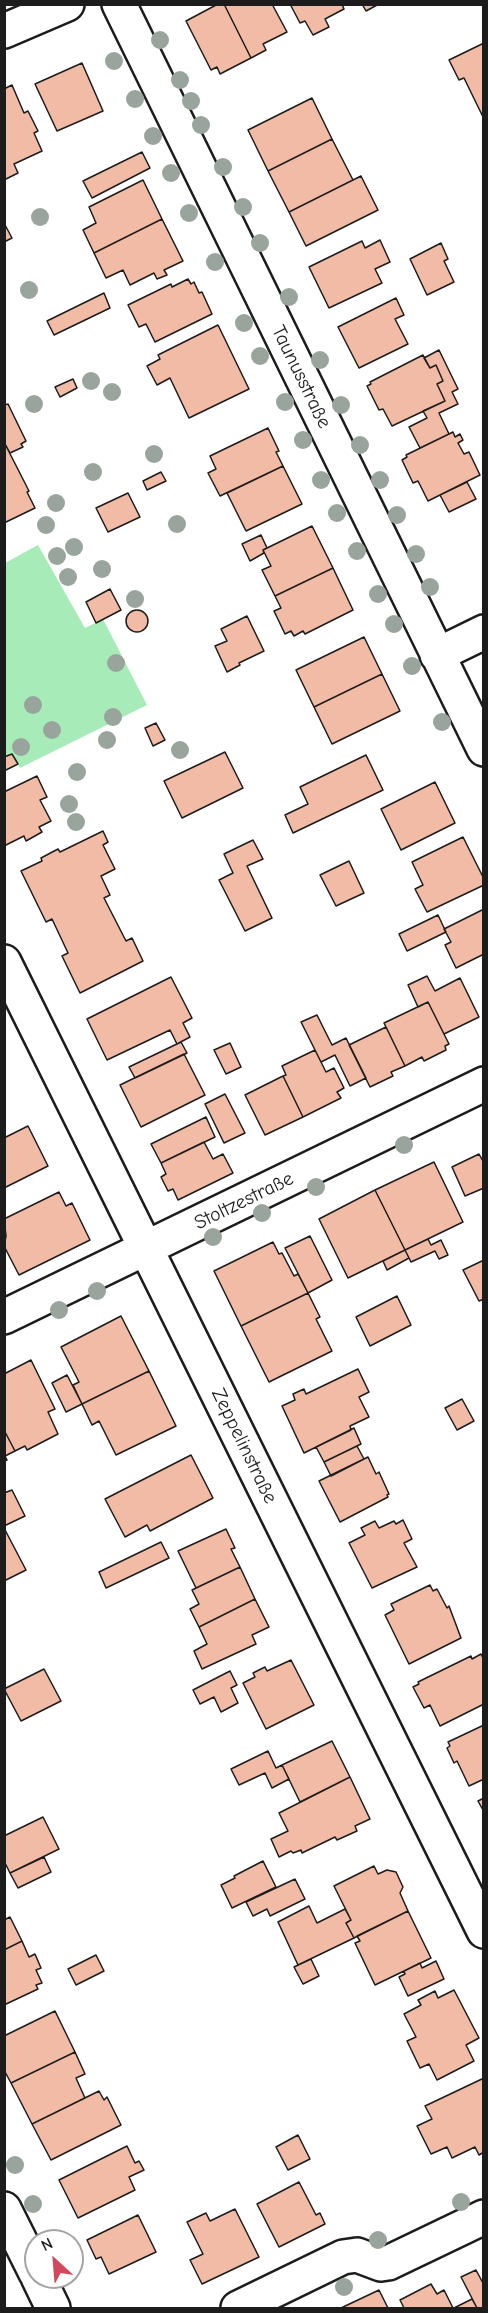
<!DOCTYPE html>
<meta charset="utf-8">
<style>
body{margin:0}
#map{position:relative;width:488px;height:2313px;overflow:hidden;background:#fff;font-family:"Comic Neue",sans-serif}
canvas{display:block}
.frame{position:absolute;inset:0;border:6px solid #1c1c1c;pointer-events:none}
.north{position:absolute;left:24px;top:2229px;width:60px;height:60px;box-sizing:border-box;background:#fff;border:2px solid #a4a4a4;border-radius:50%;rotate:334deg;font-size:16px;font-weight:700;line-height:24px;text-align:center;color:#1c1c1c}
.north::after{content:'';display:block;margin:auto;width:21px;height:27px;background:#d1495b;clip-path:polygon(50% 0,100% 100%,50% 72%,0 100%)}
</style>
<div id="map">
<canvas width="488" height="2313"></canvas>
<div class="frame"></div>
<div class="north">N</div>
</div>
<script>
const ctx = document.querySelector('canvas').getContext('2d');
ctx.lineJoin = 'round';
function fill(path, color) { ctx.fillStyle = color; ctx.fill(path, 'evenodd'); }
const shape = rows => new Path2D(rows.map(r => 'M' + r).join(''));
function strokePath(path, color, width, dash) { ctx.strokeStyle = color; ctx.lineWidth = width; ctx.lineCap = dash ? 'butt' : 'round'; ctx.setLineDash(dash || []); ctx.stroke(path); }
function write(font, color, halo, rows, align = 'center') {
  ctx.font = font + ' "Comic Neue",sans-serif'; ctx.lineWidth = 5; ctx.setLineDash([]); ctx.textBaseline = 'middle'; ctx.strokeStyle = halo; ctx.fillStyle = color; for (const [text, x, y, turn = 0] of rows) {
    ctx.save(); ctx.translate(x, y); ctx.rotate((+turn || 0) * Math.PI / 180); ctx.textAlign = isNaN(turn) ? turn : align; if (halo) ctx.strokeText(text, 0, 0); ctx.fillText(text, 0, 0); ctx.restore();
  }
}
const green = shape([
 [38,545,85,628,103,619,147,705,20,768,12,754,5,757,5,563]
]);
const building = shape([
 [218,4,224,4,251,58,220,74,217,67,211,70,186,21,218,4],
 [224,4,272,4,287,32,263,44,266,50,251,58,224,4],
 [290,4,342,4,344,9,325,19,329,27,313,35,305,21,300,23,290,4],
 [362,4,379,4,366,11,362,4],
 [484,43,484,117,483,117,464,78,459,80,449,60,484,43],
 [82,63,103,111,57,131,35,84,82,63],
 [12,85,24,113,28,111,38,131,34,133,42,151,14,164,18,173,4,180,4,89,12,85],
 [312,98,332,139,268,171,248,130,312,98],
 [332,139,353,180,289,212,268,171,332,139],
 [142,152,150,168,92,198,83,181,142,152],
 [361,176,378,210,306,246,289,212,361,176],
 [143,180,162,219,94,253,83,230,96,223,89,207,143,180],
 [162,219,183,261,164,270,167,275,157,279,154,273,130,285,123,270,106,278,94,253,162,219],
 [4,223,12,238,4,242,4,223],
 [380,240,390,262,375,269,382,283,329,308,309,267,362,241,365,248,380,240],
 [441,243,448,259,444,261,454,282,427,295,410,259,441,243],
 [188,279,191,284,194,282,199,293,202,292,212,314,155,342,146,324,139,327,128,305,171,284,172,287,188,279],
 [104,293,110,308,54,335,47,321,104,293],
 [396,298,404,315,395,319,408,344,359,368,338,327,396,298],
 [218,325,249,389,189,418,170,378,157,385,147,366,160,359,158,355,218,325],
 [439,350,458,389,452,392,458,404,439,413,449,434,420,448,409,427,427,418,423,411,445,401,437,384,443,381,436,365,430,368,424,358,439,350],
 [423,355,430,368,436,365,443,381,437,384,445,401,392,426,383,409,379,410,367,386,371,384,370,382,423,355],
 [73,379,77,388,60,397,55,387,73,379],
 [8,404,26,441,21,444,23,447,10,453,4,442,4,405,8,404],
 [268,428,279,451,276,452,283,466,220,496,208,473,216,469,210,456,268,428],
 [453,432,455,437,460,434,463,440,458,443,464,454,469,452,480,475,428,501,418,481,413,483,402,460,407,457,406,455,453,432],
 [4,442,29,491,27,492,35,508,4,523,4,442],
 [283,466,302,504,246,531,227,493,283,466],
 [161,472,166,481,147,490,143,481,161,472],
 [467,482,476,499,449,512,440,495,467,482],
 [128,493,140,517,108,532,96,508,128,493],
 [312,526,333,568,275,596,262,570,271,566,263,550,312,526],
 [261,535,267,548,263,550,264,553,250,561,242,544,261,535],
 [333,568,353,610,305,634,303,631,294,636,291,631,285,634,274,611,281,608,275,596,333,568],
 [110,589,121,610,96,623,86,602,110,589],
 '126 621a11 11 0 1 1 22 0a11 11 0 1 1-22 0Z',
 [247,616,264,651,239,663,240,665,227,672,215,646,227,641,221,629,247,616],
 [364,637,382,674,314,707,296,670,364,637],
 [382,674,400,711,332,744,314,707,382,674],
 [156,723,165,740,153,746,145,728,156,723],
 [225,752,243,788,182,818,164,781,225,752],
 [12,754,18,764,4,771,4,757,12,754],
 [366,755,383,790,293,833,285,815,308,804,300,787,366,755],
 [37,776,47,797,40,800,51,821,39,827,42,832,26,841,24,836,4,846,4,792,37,776],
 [435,782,455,823,401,850,381,809,435,782],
 [103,831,108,842,103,845,115,869,101,876,110,895,104,898,126,941,132,938,143,961,80,993,62,956,68,953,52,919,46,922,21,871,42,861,41,858,58,849,60,852,103,831],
 [463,837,484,879,484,885,427,912,415,889,423,885,412,862,463,837],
 [253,840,263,859,247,866,272,918,245,931,219,880,233,873,224,854,253,840],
 [349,861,364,893,336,906,320,875,349,861],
 [484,909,484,954,456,968,445,945,451,942,444,929,484,909],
 [438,915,446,932,407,951,399,934,438,915],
 [427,976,435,991,460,978,479,1017,444,1034,428,1002,418,1007,408,985,427,976],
 [171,977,192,1018,183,1023,190,1037,177,1044,170,1030,107,1060,87,1019,171,977],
 [428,1002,449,1044,445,1046,446,1050,424,1061,422,1057,405,1066,384,1023,428,1002],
 [317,1015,332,1045,346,1038,366,1078,350,1086,335,1055,321,1062,301,1022,317,1015],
 [386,1027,405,1066,391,1072,393,1076,370,1087,349,1045,386,1027],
 [181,1042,187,1053,135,1078,129,1067,181,1042],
 [230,1043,241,1067,226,1074,214,1050,230,1043],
 [315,1050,326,1072,334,1068,344,1088,337,1092,341,1098,303,1117,283,1076,286,1075,282,1066,315,1050],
 [184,1054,205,1095,141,1127,120,1085,184,1054],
 [283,1076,303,1117,265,1135,245,1095,283,1076],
 [225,1094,245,1133,224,1143,205,1104,225,1094],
 [206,1117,215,1137,161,1163,151,1144,206,1117],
 [28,1126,48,1166,4,1188,4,1138,28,1126],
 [204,1142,213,1159,223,1154,233,1173,178,1200,173,1189,168,1191,161,1177,166,1174,161,1163,204,1142],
 [479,1154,484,1163,484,1188,465,1196,452,1167,479,1154],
 [434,1162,463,1222,405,1250,375,1190,434,1162],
 [375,1190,405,1250,348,1278,319,1219,375,1190],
 [59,1192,66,1206,72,1203,90,1240,19,1275,4,1246,6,1236,4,1219,59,1192],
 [310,1236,332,1280,308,1293,285,1248,310,1236],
 [428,1239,431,1245,441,1240,448,1255,439,1259,435,1251,411,1262,405,1250,428,1239],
 [273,1242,279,1254,282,1253,294,1276,298,1274,308,1293,241,1326,214,1271,273,1242],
 [405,1250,409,1258,387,1270,383,1261,405,1250],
 [484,1260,484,1299,479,1301,463,1270,484,1260],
 [308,1293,320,1317,316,1319,332,1351,269,1382,241,1326,308,1293],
 [397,1296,411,1325,370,1346,356,1317,397,1296],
 [121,1316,149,1371,82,1404,73,1385,79,1382,61,1347,121,1316],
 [31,1360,55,1409,48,1412,58,1434,27,1450,25,1446,15,1451,4,1430,4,1374,31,1360],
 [358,1369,369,1392,359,1397,369,1417,350,1426,351,1430,304,1453,282,1406,295,1400,293,1394,304,1389,306,1394,358,1369],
 [149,1371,176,1426,116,1455,99,1421,92,1425,82,1404,149,1371],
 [67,1375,82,1404,66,1412,52,1383,67,1375],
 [462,1399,474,1421,457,1430,445,1408,462,1399],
 [354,1428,361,1444,324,1462,316,1447,354,1428],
 [4,1430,15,1451,5,1456,7,1460,4,1461,4,1430],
 [357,1446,364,1459,331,1476,324,1462,357,1446],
 [191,1455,213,1498,150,1531,147,1525,125,1537,105,1499,191,1455],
 [368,1457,376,1474,379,1472,389,1494,387,1495,388,1497,340,1522,319,1481,368,1457],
 [12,1490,25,1516,4,1526,4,1493,12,1490],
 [403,1520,412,1539,404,1543,417,1567,372,1588,349,1543,365,1535,361,1528,375,1521,379,1528,394,1521,396,1524,403,1520],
 [4,1528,26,1570,4,1581,4,1528],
 [226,1529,235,1548,231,1549,240,1567,196,1588,178,1551,226,1529],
 [161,1542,169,1558,106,1588,99,1572,161,1542],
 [240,1567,255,1599,199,1627,190,1609,199,1604,192,1590,240,1567],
 [430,1585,433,1591,437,1589,447,1608,449,1606,461,1638,409,1664,385,1615,394,1610,391,1604,430,1585],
 [255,1599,269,1627,252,1635,256,1644,202,1669,194,1651,207,1644,199,1627,255,1599],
 [481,1654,484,1660,484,1704,440,1726,430,1705,424,1708,413,1687,419,1684,418,1682,471,1656,472,1659,481,1654],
 [291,1660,314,1705,266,1729,243,1683,255,1677,253,1673,265,1667,267,1671,291,1660],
 [44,1669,61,1701,21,1721,4,1689,44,1669],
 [230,1671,237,1685,231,1688,238,1703,221,1712,214,1697,200,1704,193,1690,230,1671],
 [484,1725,484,1779,469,1786,457,1761,454,1763,447,1748,450,1746,448,1742,484,1725],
 [332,1741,350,1777,300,1802,282,1765,332,1741],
 [268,1751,276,1768,282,1765,289,1779,272,1788,265,1773,239,1785,231,1769,268,1751],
 [350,1777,370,1819,355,1826,357,1831,337,1840,335,1837,302,1853,301,1850,293,1853,291,1851,279,1857,271,1839,288,1831,279,1813,350,1777],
 [484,1798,484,1812,478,1801,484,1798],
 [43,1817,59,1849,10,1873,4,1861,4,1836,43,1817],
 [44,1857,51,1872,18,1888,10,1873,44,1857],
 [263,1861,276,1887,232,1908,221,1885,235,1878,234,1876,263,1861],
 [374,1866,378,1874,387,1870,396,1872,403,1887,400,1893,408,1911,354,1938,346,1923,351,1920,334,1886,374,1866],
 [295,1879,305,1899,270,1916,267,1909,253,1916,246,1902,295,1879],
 [309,1906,317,1923,345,1909,351,1920,346,1923,354,1938,298,1965,278,1922,309,1906],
 [408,1911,431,1958,375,1985,355,1943,360,1941,357,1936,408,1911],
 [10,1917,22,1941,4,1950,4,1920,10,1917],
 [22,1941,29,1957,35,1954,41,1968,36,1970,42,1983,36,1985,38,1989,4,2005,4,1950,22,1941],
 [96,1955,104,1971,76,1985,68,1969,96,1955],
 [311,1959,319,1976,303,1984,294,1967,311,1959],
 [436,1961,444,1979,408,1996,399,1977,405,1974,404,1971,420,1963,422,1968,436,1961],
 [454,1990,479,2038,466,2045,474,2061,437,2080,429,2064,420,2068,407,2041,416,2037,404,2014,421,2005,418,2000,435,1991,438,1998,454,1990],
 [55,2011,75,2052,11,2083,4,2070,4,2036,55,2011],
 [75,2052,85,2074,76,2078,85,2098,32,2124,11,2083,75,2052],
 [484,2078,484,2152,479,2155,475,2147,452,2158,447,2147,431,2154,417,2126,432,2119,425,2106,484,2078],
 [99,2091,104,2100,107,2097,121,2125,51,2160,32,2124,99,2091],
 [298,2135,310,2159,288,2170,276,2147,298,2135],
 [127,2146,135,2163,139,2161,144,2170,129,2177,135,2190,78,2218,59,2180,127,2146],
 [299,2182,316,2215,320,2213,325,2224,279,2247,257,2204,299,2182],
 [235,2209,259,2257,202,2284,190,2260,203,2254,187,2222,206,2213,210,2221,235,2209],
 [138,2215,156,2252,109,2274,101,2257,96,2259,87,2240,138,2215],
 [476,2270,484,2285,484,2308,477,2308,461,2277,476,2270],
 [431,2284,437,2294,444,2290,453,2308,404,2308,400,2300,431,2284],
 [379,2290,388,2308,341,2308,379,2290],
 [472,2299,477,2308,454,2308,472,2299]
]);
const minor = shape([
 [119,4,484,749],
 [4,31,67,4],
 [437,655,484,632],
 [4,962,484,1931],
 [4,1317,484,1084],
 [4,2209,36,2273],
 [38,2277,53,2308],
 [238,2308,343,2257,357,2255,381,2264,388,2263,484,2217]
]);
const trees = [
 [160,40],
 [114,61],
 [180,80],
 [135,99],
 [191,101],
 [201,125],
 [153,136],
 [223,167],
 [171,173],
 [243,207],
 [189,213],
 [40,217],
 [260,243],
 [215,262],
 [29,290],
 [289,297],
 [244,323],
 [260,356],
 [320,360],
 [91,381],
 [112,392],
 [285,402],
 [34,404],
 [341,405],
 [303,440],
 [360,445],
 [154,454],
 [93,472],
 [321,480],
 [380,480],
 [56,503],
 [337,513],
 [397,515],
 [177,524],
 [46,525],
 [74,547],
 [357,551],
 [416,554],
 [57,556],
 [102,569],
 [68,577],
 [430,587],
 [378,594],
 [135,599],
 [394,624],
 [116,663],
 [412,666],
 [33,705],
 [113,717],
 [442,722],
 [52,730],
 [107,740],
 [21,747],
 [180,750],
 [77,772],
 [69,804],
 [76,822],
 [404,1145],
 [316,1187],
 [262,1213],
 [213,1237],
 [97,1291],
 [59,1310],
 [15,2165],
 [461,2202],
 [33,2204],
 [378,2240],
 [344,2287]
];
const streetNames = [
 ["Taunusstraße",301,377,64],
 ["Stoltzestraße",244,1201,-26],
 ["Zeppelinstraße",244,1446,64]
];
fill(green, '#a7ecb8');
fill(building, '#f2bba6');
strokePath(building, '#1c1c1c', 1.5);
strokePath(minor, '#1c1c1c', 38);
strokePath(minor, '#fff', 33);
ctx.fillStyle = '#99a49c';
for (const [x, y] of trees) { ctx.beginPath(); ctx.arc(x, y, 9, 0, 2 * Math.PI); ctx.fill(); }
write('20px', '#1c1c1c', '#fff', streetNames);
</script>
